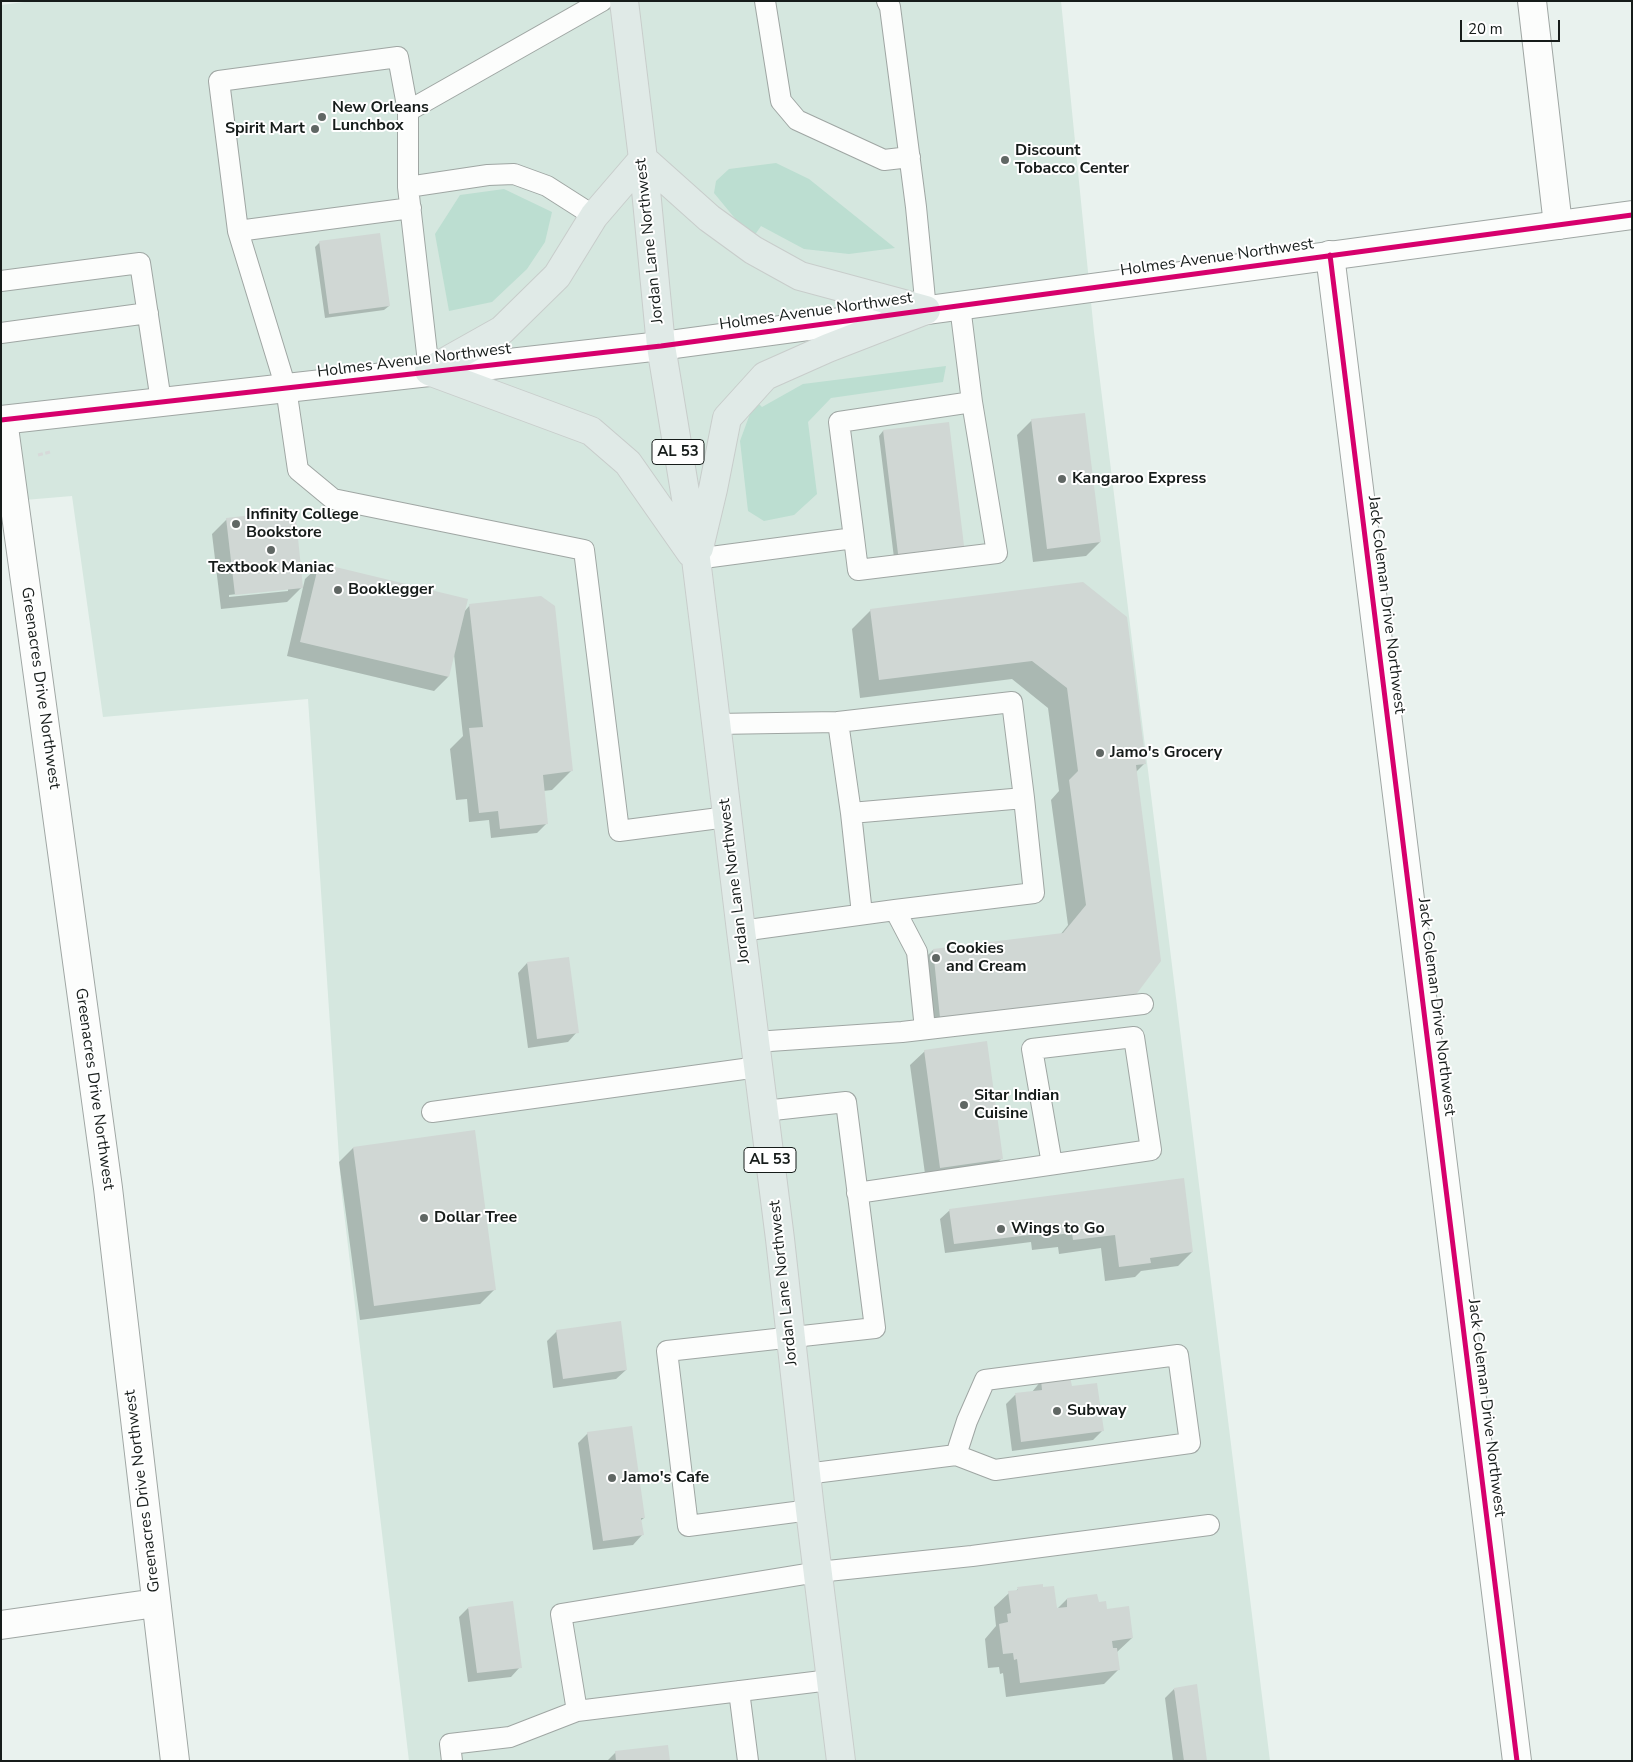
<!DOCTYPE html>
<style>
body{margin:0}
#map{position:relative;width:1633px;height:1762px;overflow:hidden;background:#e9f2ee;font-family:"Nunito Sans",sans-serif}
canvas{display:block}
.frame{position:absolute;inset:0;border:2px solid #161c1a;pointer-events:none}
.scale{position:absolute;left:1460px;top:20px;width:100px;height:22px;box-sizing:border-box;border:2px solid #161c1a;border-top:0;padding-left:6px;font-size:15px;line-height:18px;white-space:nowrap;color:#161c1a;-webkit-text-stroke:4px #fff;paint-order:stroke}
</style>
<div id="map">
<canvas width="1633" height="1762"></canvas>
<div class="frame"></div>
<div class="scale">20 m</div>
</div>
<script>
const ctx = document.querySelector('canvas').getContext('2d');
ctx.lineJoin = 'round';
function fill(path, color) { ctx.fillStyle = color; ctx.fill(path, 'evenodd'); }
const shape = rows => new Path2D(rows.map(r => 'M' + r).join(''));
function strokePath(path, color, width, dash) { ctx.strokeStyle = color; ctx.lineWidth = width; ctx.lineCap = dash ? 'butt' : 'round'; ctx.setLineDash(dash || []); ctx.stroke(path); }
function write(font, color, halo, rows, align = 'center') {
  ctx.font = font + ' "Nunito Sans",sans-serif'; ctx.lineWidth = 4; ctx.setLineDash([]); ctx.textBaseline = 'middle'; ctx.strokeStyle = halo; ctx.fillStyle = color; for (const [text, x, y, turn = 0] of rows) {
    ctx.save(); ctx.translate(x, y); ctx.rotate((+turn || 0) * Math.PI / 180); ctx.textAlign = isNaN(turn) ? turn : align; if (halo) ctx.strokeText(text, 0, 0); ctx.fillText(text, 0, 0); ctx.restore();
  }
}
const built = shape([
 [32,1,1061,1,1094,332,1270,1761,409,1761,341,1187,308,699,103,717,72,496,1,502,1,5]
]);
const green = shape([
 [776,163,809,179,895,248,849,254,804,249,761,226,752,239,714,193,716,181,729,169],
 [504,189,552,212,545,242,527,269,492,302,449,311,435,234,460,195],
 [946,366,943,382,831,398,808,422,817,494,794,515,764,521,748,511,740,441,755,400,762,407,803,384]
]);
const shadow = shape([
 [320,242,389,306,384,310,325,318,315,247],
 [1032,420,1100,542,1086,556,1033,562,1017,435],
 [948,423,895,566,879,436,883,431],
 [227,519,302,587,287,602,221,609,212,534],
 [288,588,288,591,229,597,229,595],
 [320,565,464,612,470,605,571,771,552,790,543,791,547,823,537,833,491,838,489,820,469,822,467,799,456,800,450,749,463,736,454,654,448,677,434,691,287,656,305,579],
 [1083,583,1144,764,1136,772,1159,961,922,1037,914,969,933,950,1060,935,1068,925,1051,800,1059,791,1048,708,1012,679,860,698,852,629,871,610],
 [527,963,577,1032,568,1042,528,1048,518,973],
 [925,1051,1001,1159,987,1173,926,1181,910,1065],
 [474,1132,495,1289,480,1304,360,1320,339,1162,353,1148],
 [1183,1179,1192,1252,1178,1266,1141,1271,1135,1277,1105,1281,1101,1248,1059,1254,1058,1247,1032,1250,1031,1242,945,1253,940,1219,950,1210],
 [557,1331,626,1370,616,1379,553,1388,547,1341],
 [1041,1381,1070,1388,1102,1431,1093,1440,1012,1451,1006,1404,1015,1395,1032,1392],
 [588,1433,644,1518,640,1521,642,1535,633,1545,593,1550,578,1443],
 [1018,1589,1056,1610,1067,1599,1098,1604,1132,1638,1117,1652,1118,1670,1104,1684,1006,1697,1003,1673,1000,1674,999,1667,988,1668,985,1639,996,1626,994,1607,1009,1593,1015,1592],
 [468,1608,520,1667,511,1677,468,1682,459,1617],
 [1174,1689,1206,1761,1173,1761,1165,1698],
 [616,1752,668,1761,607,1761]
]);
const building = shape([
 [380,233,390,306,329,314,319,241],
 [1085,413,1101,542,1047,549,1031,419],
 [949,422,965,554,899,562,883,430],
 [288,511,296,518,303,588,235,595,226,518],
 [319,563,468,599,449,677,300,642],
 [1083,582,1127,617,1146,764,1136,765,1161,961,1135,996,940,1018,933,949,1063,933,1086,905,1069,780,1078,771,1067,688,1032,661,879,680,870,609],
 [541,596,555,606,573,771,543,775,548,824,500,829,498,811,479,813,469,728,483,727,469,604],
 [569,957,579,1033,537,1039,527,962],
 [987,1041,1003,1159,940,1168,924,1050],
 [475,1130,496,1290,374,1306,353,1147],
 [1184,1178,1193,1252,1150,1258,1151,1263,1119,1267,1115,1235,1073,1240,1072,1233,1046,1236,1046,1233,954,1244,949,1209],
 [621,1321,627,1370,563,1379,556,1330],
 [1070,1377,1072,1386,1097,1383,1104,1431,1021,1442,1015,1393,1042,1390,1041,1380],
 [632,1426,645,1518,641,1518,644,1535,603,1541,587,1432],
 [1043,1584,1043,1587,1054,1586,1057,1608,1067,1607,1067,1598,1097,1594,1099,1602,1106,1601,1107,1609,1129,1606,1133,1638,1112,1641,1113,1648,1117,1648,1120,1670,1020,1683,1017,1659,1014,1660,1013,1653,1003,1654,999,1624,1008,1622,1007,1614,1011,1613,1008,1591,1018,1590,1017,1587],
 [513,1601,522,1668,477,1673,468,1607],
 [1197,1684,1207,1761,1184,1761,1174,1688],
 [668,1745,670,1761,616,1761,615,1751]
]);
const path = shape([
 [38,455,50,452]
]);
const service = shape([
 [765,1,781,101,797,120,884,160,910,157],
 [887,1,890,7,916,207,926,310],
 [408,111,398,57,219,81,238,231,286,388,298,470,333,499,584,550,619,831,727,817],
 [408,187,488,175,514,174,547,186,594,216],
 [238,231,411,208],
 [1,281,140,263,161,401],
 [1,333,148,313],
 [429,371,408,187,408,111,602,1],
 [854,538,858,570,997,553,972,402],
 [696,559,854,538,839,422,972,402,960,306],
 [838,722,851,813,862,914],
 [716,724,838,722,1012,702,1024,798,1034,893,895,910,741,931],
 [851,813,1024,798],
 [895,910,917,952,925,1029],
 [755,1042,902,1032,1143,1004],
 [764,1111,846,1102,875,1328,667,1351,688,1526,810,1510],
 [432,1112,758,1067],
 [857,1193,1151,1150,1134,1037,1032,1049,1052,1164],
 [806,1474,956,1455,995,1470,1190,1443,1178,1355,985,1380,967,1421,956,1455],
 [830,1680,577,1711,561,1614,818,1572,972,1556,1209,1525],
 [739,1691,748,1761],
 [452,1761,450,1744,510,1737,577,1711]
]);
const minor = shape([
 [1532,1,1558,225],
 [1330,255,1517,1761],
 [3,420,108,1188,175,1761],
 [1,1625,156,1603]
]);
const secondary = shape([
 [1,420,661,346,1632,215]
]);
const primary = shape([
 [624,1,643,159,661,346,696,559,709,664,741,931,780,1239,810,1510,841,1761],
 [643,159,709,218,753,250,800,276,926,310],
 [429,371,591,431,628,463,691,553],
 [429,371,502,330,557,276,594,216,643,159],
 [699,548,713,489,727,418,765,376,828,348,926,310]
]);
const cycleway = shape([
 [1330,255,1517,1761],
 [1,420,661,346,1632,215]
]);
const markers = [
 [322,117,5,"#606764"],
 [315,129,5,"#606764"],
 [1005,160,5,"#606764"],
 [1062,479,5,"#606764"],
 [236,524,5,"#606764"],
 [271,550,5,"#606764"],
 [338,590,5,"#606764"],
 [1100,753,5,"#606764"],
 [936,958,5,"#606764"],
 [964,1105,5,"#606764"],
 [424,1218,5,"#606764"],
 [1001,1229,5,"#606764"],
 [1057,1411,5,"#606764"],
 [612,1478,5,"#606764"]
];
const shields = [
 [678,452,52],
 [770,1160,52]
];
const shieldNames = [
 ["AL 53",678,452],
 ["AL 53",770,1160]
];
const poiNames = [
 ["New Orleans",332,108],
 ["Lunchbox",332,126],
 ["Spirit Mart",305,129,"right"],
 ["Discount",1015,151],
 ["Tobacco Center",1015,169],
 ["Kangaroo Express",1072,479],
 ["Infinity College",246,515],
 ["Bookstore",246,533],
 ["Textbook Maniac",271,568,"center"],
 ["Booklegger",348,590],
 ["Jamo's Grocery",1110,753],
 ["Cookies",946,949],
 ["and Cream",946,967],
 ["Sitar Indian",974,1096],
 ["Cuisine",974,1114],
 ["Dollar Tree",434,1218],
 ["Wings to Go",1011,1229],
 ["Subway",1067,1411],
 ["Jamo's Cafe",622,1478]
];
const streetNames = [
 ["Jordan Lane Northwest",650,241,-96],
 ["Holmes Avenue Northwest",1217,258,-8],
 ["Holmes Avenue Northwest",816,312,-8],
 ["Holmes Avenue Northwest",414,361,-7],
 ["Jack Coleman Drive Northwest",1386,605,83],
 ["Greenacres Drive Northwest",40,688,82],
 ["Jordan Lane Northwest",735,881,-97],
 ["Jack Coleman Drive Northwest",1436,1007,83],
 ["Greenacres Drive Northwest",94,1089,82],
 ["Jordan Lane Northwest",784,1283,-96],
 ["Jack Coleman Drive Northwest",1486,1408,83],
 ["Greenacres Drive Northwest",143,1491,-97]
];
fill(built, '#d5e7df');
fill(green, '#bcded1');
fill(shadow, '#0003');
fill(building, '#d0d7d4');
strokePath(service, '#9fa6a3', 22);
strokePath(minor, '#9fa6a3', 30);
strokePath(secondary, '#9fa6a3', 30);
strokePath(primary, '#c8cdcb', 30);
strokePath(path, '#d7d9d9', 3, [5, 2.5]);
strokePath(service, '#fcfdfc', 20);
strokePath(minor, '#fcfdfc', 28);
strokePath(secondary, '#fcfdfc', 28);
strokePath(primary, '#e0eae7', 28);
strokePath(cycleway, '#d6006c', 5);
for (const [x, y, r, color] of markers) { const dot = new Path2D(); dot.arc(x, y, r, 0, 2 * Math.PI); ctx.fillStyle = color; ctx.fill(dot); strokePath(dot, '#fff', 2); }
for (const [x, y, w] of shields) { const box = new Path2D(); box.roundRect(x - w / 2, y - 12.5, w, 25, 4); ctx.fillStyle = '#fff'; ctx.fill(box); strokePath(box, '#161c1a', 1); }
write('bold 15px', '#161c1a', null, shieldNames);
write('bold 16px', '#161c1a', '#fff', poiNames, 'left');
write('16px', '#161c1a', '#fff', streetNames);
</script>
